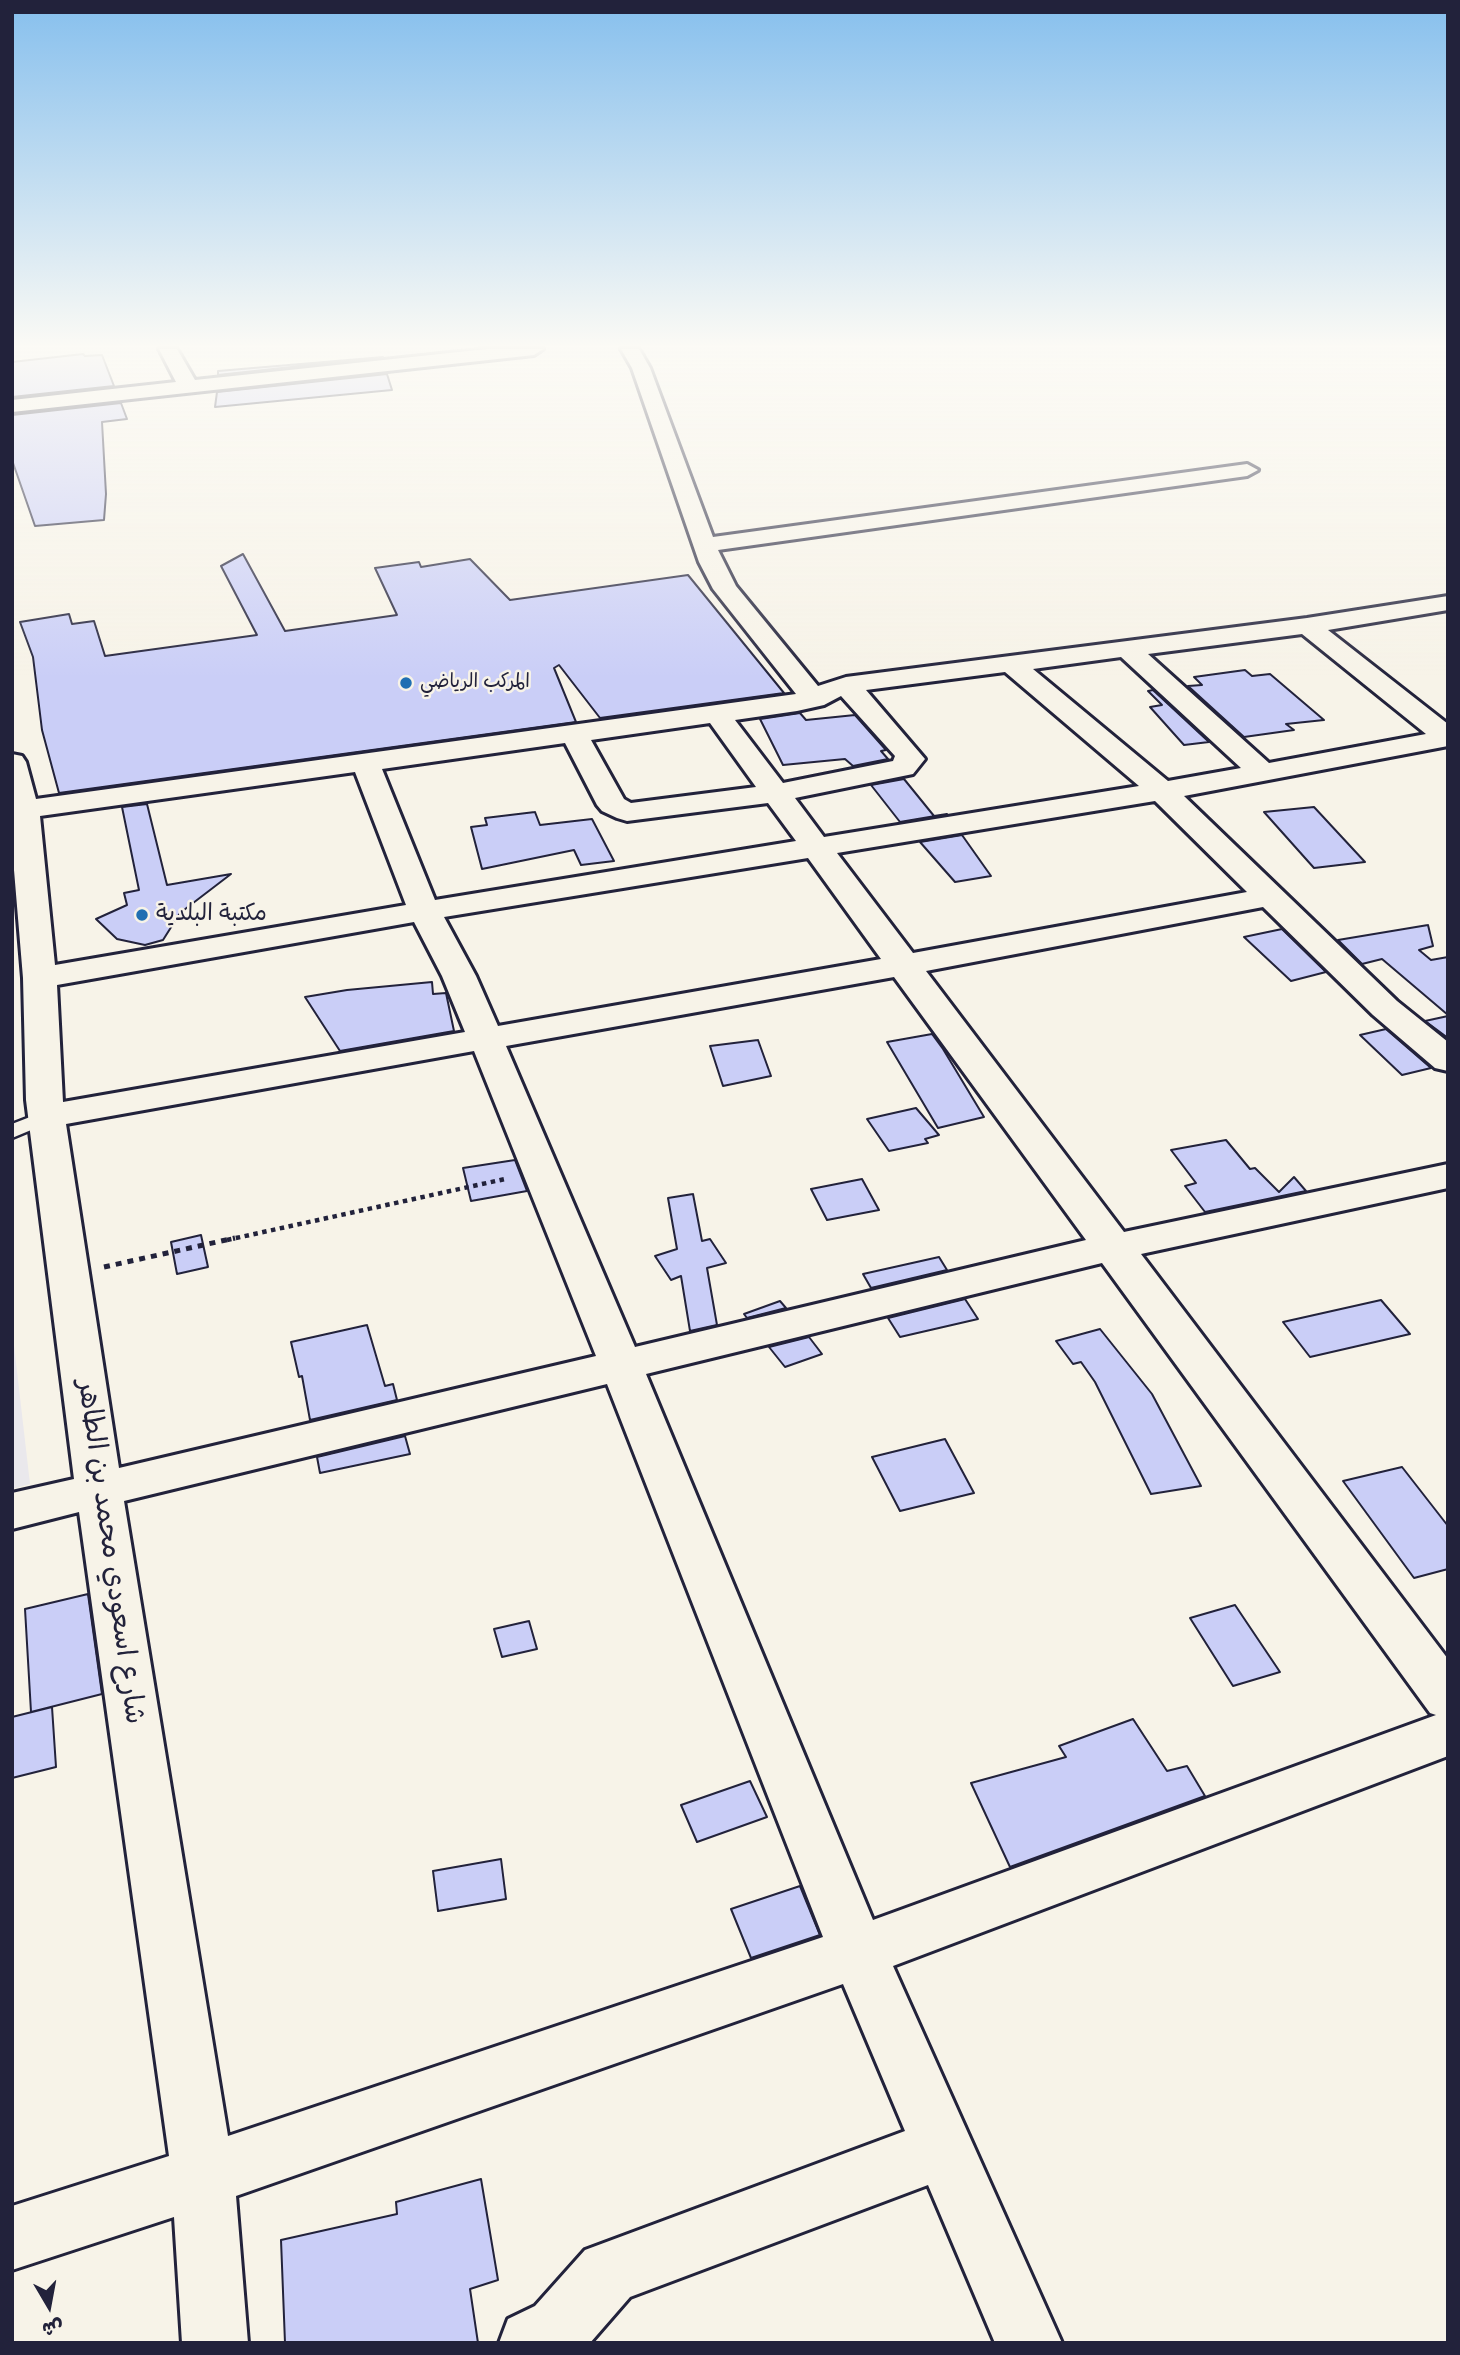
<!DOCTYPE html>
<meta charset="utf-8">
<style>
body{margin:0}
#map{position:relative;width:1460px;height:2355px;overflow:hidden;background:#f7f3e8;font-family:Mynerve,"Playpen Sans Arabic",sans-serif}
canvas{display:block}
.frame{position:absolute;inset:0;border:14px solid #22223b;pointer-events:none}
.north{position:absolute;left:14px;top:2271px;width:70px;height:70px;-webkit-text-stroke:5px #f7f3e8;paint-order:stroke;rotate:170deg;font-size:19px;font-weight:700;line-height:28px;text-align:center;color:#22223b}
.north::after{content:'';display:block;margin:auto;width:24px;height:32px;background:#22223b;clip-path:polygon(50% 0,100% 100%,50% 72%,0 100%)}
</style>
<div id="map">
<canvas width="1460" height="2355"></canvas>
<div class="frame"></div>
<div class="north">ش</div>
</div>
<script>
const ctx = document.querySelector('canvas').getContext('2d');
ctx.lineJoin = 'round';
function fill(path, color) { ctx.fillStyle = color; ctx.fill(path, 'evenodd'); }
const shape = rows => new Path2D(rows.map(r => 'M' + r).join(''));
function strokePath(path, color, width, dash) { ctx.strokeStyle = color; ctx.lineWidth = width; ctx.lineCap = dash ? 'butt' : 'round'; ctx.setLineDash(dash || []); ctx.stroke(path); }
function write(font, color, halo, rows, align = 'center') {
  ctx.font = font + ' Mynerve,"Playpen Sans Arabic",sans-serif'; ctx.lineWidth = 5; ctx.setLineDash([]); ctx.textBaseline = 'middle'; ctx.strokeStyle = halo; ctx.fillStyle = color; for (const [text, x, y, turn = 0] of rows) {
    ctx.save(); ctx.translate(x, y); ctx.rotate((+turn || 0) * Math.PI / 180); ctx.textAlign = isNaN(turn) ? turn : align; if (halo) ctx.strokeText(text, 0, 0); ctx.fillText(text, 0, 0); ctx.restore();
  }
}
const built = shape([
 [12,1328,30,1484,12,1489]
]);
const building = shape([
 [83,354,85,356,102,355,114,386,12,397,12,362,83,354],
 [383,357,218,375,218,371,383,357],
 [387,374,392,390,215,407,217,392,387,374],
 [121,403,127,419,102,422,106,494,104,520,35,526,12,460,12,415,121,403],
 [243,554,285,631,397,615,375,568,419,562,421,567,470,559,510,600,688,575,784,693,600,718,559,665,554,668,576,722,59,793,42,730,33,657,20,622,69,614,72,624,94,621,105,656,257,635,221,566,243,554],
 [1245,670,1252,676,1270,674,1324,720,1286,724,1294,730,1244,737,1188,686,1202,685,1194,677,1245,670],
 [1153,690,1209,742,1184,745,1150,707,1162,705,1148,691,1153,690],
 [800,713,806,720,855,715,886,750,881,751,888,759,853,766,845,759,783,765,760,719,800,713],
 [904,779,934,816,947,814,900,822,871,785,904,779],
 [147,804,167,885,231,874,180,913,163,940,145,945,117,939,96,919,127,905,124,893,139,890,122,807,147,804],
 [1314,807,1365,862,1314,868,1264,812,1314,807],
 [535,812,540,825,592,819,614,861,581,865,574,850,482,869,471,827,487,825,485,818,535,812],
 [962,835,991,876,955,882,920,842,962,835],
 [1428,925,1433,946,1419,950,1431,960,1448,957,1448,1015,1382,959,1362,964,1338,940,1428,925],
 [1282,929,1326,972,1291,981,1244,937,1282,929],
 [432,982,433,994,446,993,454,1031,340,1051,305,997,347,990,432,982],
 [1448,1016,1448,1038,1425,1021,1448,1016],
 [1386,1029,1431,1068,1402,1075,1360,1035,1386,1029],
 [932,1034,943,1049,984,1117,938,1128,887,1042,932,1034],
 [758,1040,771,1076,723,1086,710,1046,758,1040],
 [916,1108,939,1135,925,1139,928,1143,889,1151,867,1119,916,1108],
 [1226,1140,1250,1169,1255,1168,1279,1192,1294,1177,1306,1191,1205,1212,1185,1186,1196,1183,1171,1150,1226,1140],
 [515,1160,527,1191,471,1201,463,1168,515,1160],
 [862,1179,879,1210,827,1220,811,1189,862,1179],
 [693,1194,702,1241,710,1239,726,1263,707,1268,717,1325,690,1331,681,1276,671,1280,655,1256,677,1249,668,1198,693,1194],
 [201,1235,208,1267,177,1274,171,1242,201,1235],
 [939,1257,947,1270,871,1288,863,1274,939,1257],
 [965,1299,978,1319,900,1337,888,1318,965,1299],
 [1381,1300,1410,1334,1310,1357,1283,1322,1381,1300],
 [780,1301,786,1308,747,1318,744,1314,780,1301],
 [367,1325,385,1386,393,1384,397,1400,310,1420,302,1376,299,1377,291,1342,367,1325],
 [1100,1329,1152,1394,1201,1486,1151,1494,1095,1382,1081,1362,1073,1364,1056,1341,1100,1329],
 [809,1337,822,1354,785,1367,769,1347,809,1337],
 [405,1436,410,1454,320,1473,317,1457,405,1436],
 [945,1439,974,1493,900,1511,872,1457,945,1439],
 [1402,1467,1448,1526,1448,1569,1414,1578,1343,1481,1402,1467],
 [88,1594,102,1694,31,1712,25,1609,88,1594],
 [1235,1605,1280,1672,1233,1686,1190,1618,1235,1605],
 [529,1621,537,1649,502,1657,494,1629,529,1621],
 [52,1707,56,1767,12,1778,12,1717,52,1707],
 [1133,1719,1167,1771,1187,1766,1205,1796,1010,1867,971,1783,1066,1757,1059,1746,1133,1719],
 [750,1781,767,1817,697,1842,681,1805,750,1781],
 [501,1859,506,1899,438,1911,433,1871,501,1859],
 [800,1886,820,1935,751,1958,731,1909,800,1886],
 [481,2179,498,2280,470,2289,478,2343,285,2343,281,2240,397,2214,396,2202,481,2179]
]);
const pathFar1 = shape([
 [227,1240,505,1179]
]);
const path = shape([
 [104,1267,235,1238]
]);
const service = shape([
 [48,1110,55,1112,58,1116,55,1120,12,1138,12,1124,48,1110]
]);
const minor = shape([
 [159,349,177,349,195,380,487,349,543,349,534,355,12,412,12,400,176,382,159,349],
 [621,349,639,349,650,368,713,537,1247,464,1258,470,1247,476,718,550,736,586,818,686,846,677,1307,618,1448,596,1448,610,1328,630,1448,724,1448,746,1184,796,1397,1001,1448,1042,1448,1071,1435,1068,1373,1015,1263,907,926,971,1124,1232,1448,1164,1448,1188,1141,1254,1448,1659,1448,1756,893,1966,1062,2343,995,2343,928,2185,630,2297,590,2343,499,2343,508,2319,535,2306,585,2250,905,2131,843,1984,236,2196,248,2343,182,2343,174,2217,12,2270,12,2206,169,2156,79,1512,12,1529,12,1493,74,1479,26,1100,23,978,12,846,12,754,22,756,26,762,36,799,796,694,713,589,699,562,632,368,621,349],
 [1302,634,1426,734,1269,763,1148,654,1302,634],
 [1121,657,1241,768,1168,781,1033,669,1121,657],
 [1005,672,1139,786,824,837,795,798,913,774,925,759,866,690,1005,672],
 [841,696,895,756,893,761,783,783,735,720,797,711,824,705,841,696],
 [710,723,756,787,631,803,624,799,591,740,710,723],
 [565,743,597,805,602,811,617,818,627,821,768,803,796,841,435,900,382,769,565,743],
 [355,772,406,905,55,965,40,816,355,772],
 [1155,801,1247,892,913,953,837,853,1155,801],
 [808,858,881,959,498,1026,476,976,444,917,808,858],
 [414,922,442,976,465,1032,63,1102,57,985,414,922],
 [894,977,1086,1240,635,1347,506,1046,894,977],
 [474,1051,596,1356,119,1468,66,1124,474,1051],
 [1102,1263,1430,1713,1436,1715,873,1920,646,1374,1102,1263],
 [607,1384,823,1937,228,2136,124,1501,607,1384]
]);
const markers = [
 [406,683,7,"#1f6fb2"],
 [142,915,7,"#1f6fb2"]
];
const farPoinames = [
 ["المركب الرياضي",420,683]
];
const poiNames = [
 ["مكتبة البلدية",156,915]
];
const nearStreetnames = [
 ["شارع اسعودي محمد بن الطاهر",109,1552,82]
];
fill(built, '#eae8ec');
fill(building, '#cacef7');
strokePath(building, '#22223b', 2);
strokePath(service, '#22223b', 5);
strokePath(minor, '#22223b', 6);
strokePath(pathFar1, '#22223b', 4.5, [4.5, 4.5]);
strokePath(path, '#22223b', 5, [6, 6]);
fill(service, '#f7f3e8');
fill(minor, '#f7f3e8');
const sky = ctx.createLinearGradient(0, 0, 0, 678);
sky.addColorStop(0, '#86bfed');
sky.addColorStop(0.51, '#fbfaf5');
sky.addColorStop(1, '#fbfaf500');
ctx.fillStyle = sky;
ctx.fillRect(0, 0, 1460, 678);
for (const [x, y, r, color] of markers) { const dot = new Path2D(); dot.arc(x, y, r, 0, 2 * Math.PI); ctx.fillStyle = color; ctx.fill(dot); strokePath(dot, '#f7f3e8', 2.5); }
write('19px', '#22223b', '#f7f3e8', farPoinames, 'left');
write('23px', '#22223b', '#f7f3e8', poiNames, 'left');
write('28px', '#22223b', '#f7f3e8', nearStreetnames);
</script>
